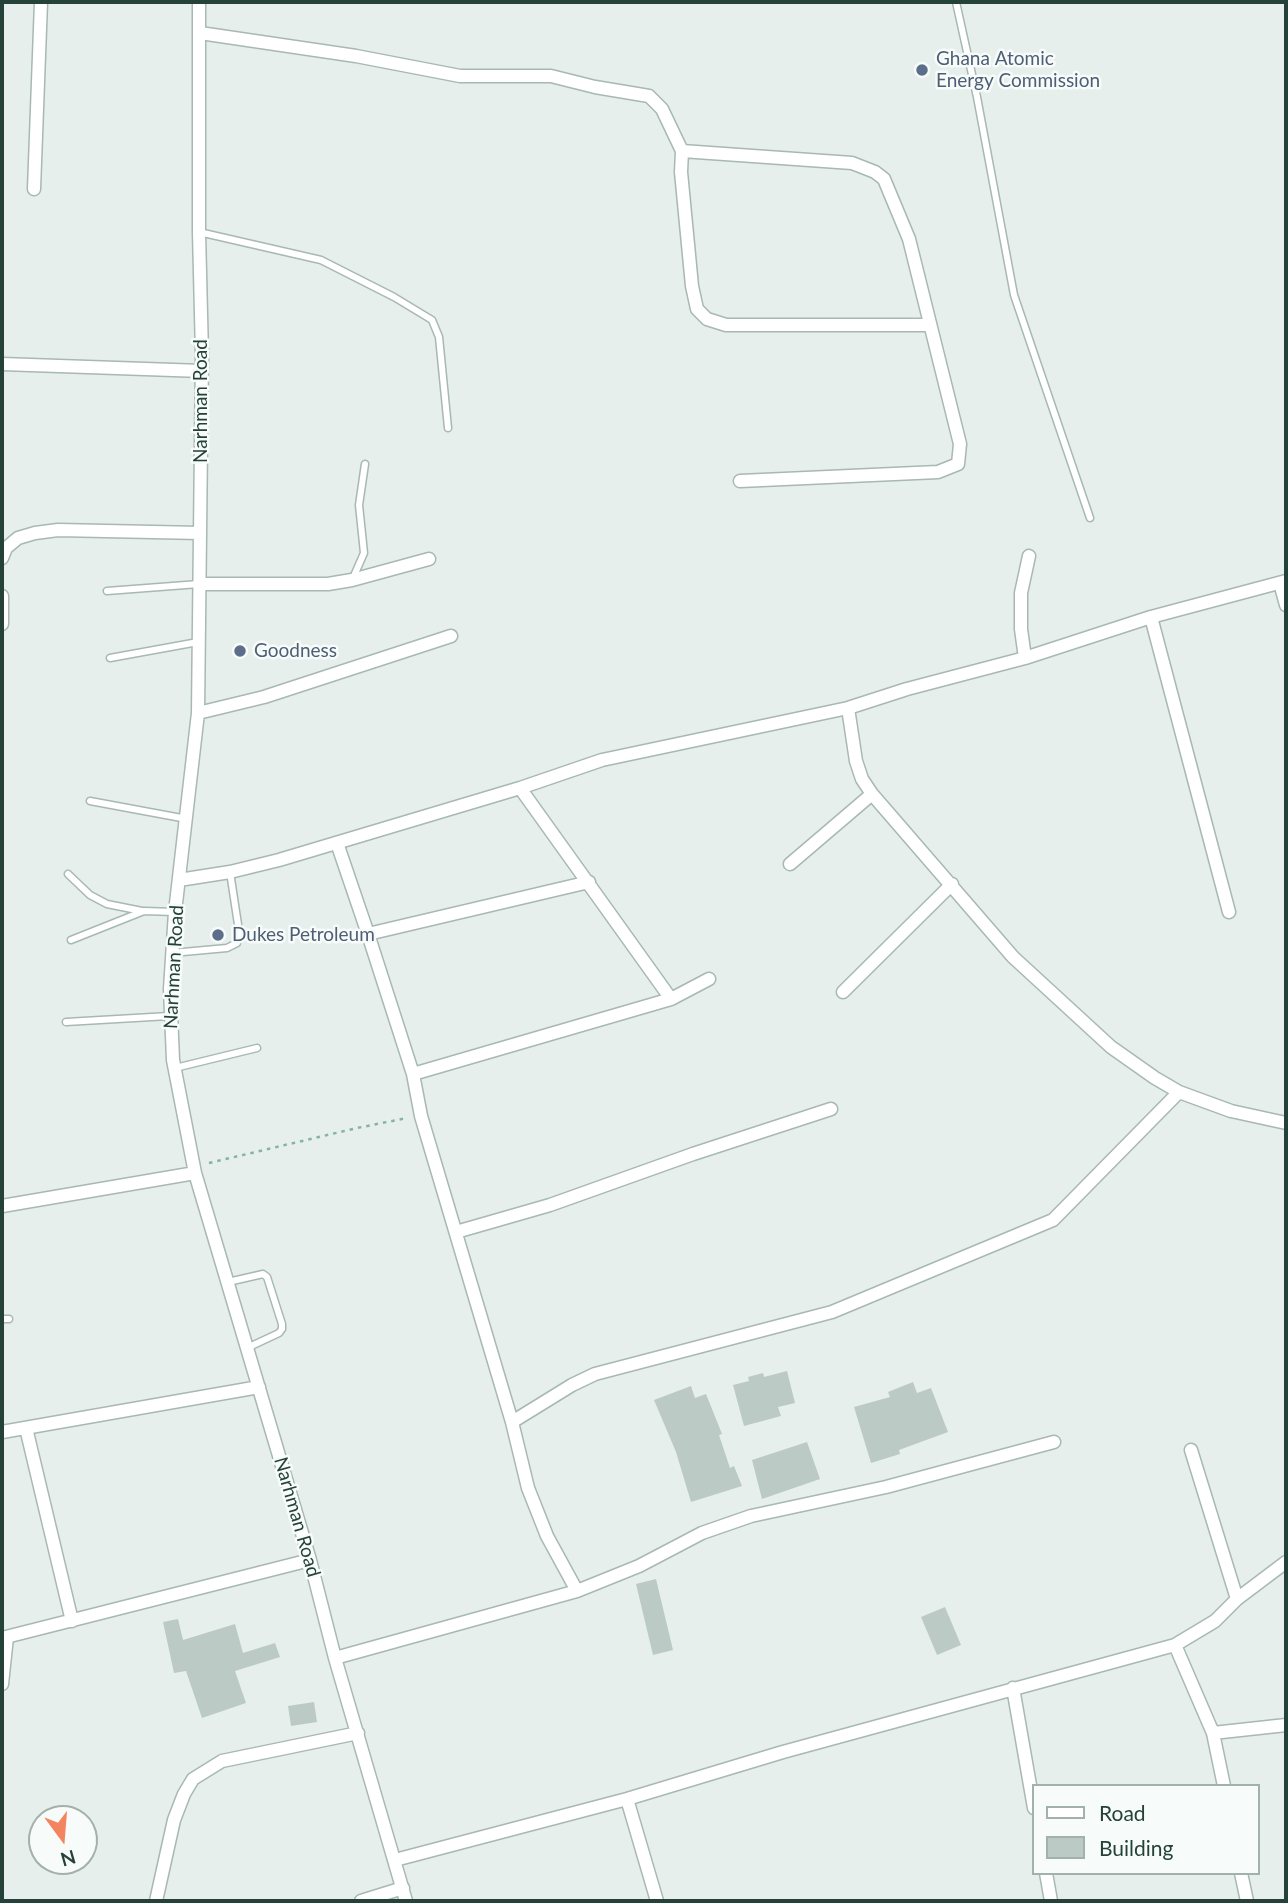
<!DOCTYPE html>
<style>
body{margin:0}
#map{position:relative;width:1288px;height:1903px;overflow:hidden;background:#e6efeb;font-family:Lato,sans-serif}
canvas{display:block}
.frame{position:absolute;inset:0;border:4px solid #24423a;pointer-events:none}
.legend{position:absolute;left:1032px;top:1784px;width:228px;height:91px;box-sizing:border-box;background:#f7fbf9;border:2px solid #a3b1ad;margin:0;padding:9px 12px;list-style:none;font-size:21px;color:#24423a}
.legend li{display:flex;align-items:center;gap:14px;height:35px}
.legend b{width:35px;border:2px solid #a3b1ad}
.north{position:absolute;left:28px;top:1805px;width:70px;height:70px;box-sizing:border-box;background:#f7fbf9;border:2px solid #a3b1ad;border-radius:50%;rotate:164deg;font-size:19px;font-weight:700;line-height:28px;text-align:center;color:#24423a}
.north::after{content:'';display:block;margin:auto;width:24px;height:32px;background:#f4845f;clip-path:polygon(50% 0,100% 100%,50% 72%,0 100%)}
</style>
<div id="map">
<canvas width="1288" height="1903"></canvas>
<div class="frame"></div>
<ul class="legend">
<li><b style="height:9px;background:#fff"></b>Road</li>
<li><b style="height:19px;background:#bbcac4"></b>Building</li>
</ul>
<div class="north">N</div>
</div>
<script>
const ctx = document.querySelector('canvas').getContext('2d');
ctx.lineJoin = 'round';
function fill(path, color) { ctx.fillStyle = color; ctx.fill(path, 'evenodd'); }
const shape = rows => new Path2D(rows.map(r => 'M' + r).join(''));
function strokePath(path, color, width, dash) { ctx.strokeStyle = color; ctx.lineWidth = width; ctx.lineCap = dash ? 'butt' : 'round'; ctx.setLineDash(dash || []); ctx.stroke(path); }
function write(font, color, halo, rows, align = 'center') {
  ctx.font = font + ' Lato,sans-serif'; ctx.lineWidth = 5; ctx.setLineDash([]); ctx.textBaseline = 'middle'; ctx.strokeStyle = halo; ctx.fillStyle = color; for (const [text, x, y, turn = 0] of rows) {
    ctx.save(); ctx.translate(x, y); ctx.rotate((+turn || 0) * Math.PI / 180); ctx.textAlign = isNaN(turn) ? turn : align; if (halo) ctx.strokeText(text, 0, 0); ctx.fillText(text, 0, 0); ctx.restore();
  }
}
const building = shape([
 [787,1371,795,1403,778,1407,781,1416,744,1426,733,1385,749,1381,748,1377,763,1373,764,1377],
 [913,1382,917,1393,931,1388,948,1432,899,1450,900,1454,871,1463,854,1407,890,1397,888,1392],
 [691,1386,695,1398,706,1394,722,1434,719,1435,730,1468,734,1466,742,1486,691,1502,676,1452,654,1400],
 [807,1442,820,1479,762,1499,752,1460],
 [656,1579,673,1650,653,1655,636,1584],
 [945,1607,961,1645,937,1655,921,1617],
 [178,1619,183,1640,235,1624,243,1653,275,1643,280,1657,235,1671,246,1703,202,1718,186,1671,174,1673,163,1622],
 [314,1702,317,1722,291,1726,288,1706]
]);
const path = shape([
 [209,1163,357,1128,407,1118]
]);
const service = shape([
 [956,2,977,97,1014,295,1090,518],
 [199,232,321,260,394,297,432,320,439,337,448,428],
 [353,578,364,553,359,505,365,464],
 [107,591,199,584],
 [110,658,198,642],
 [90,801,187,819],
 [68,874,90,895,107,904,142,911],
 [71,940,144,911,175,912],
 [172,953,227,948,237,943,239,931,230,872],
 [66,1022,169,1016],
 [175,1068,257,1048],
 [228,1282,263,1274,267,1277,282,1324,282,1329,279,1333,247,1348],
 [2,1319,9,1319]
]);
const minor = shape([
 [199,2,199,232,202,355,198,713,175,912,170,989,173,1060,195,1173,310,1560,335,1658,406,1901],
 [200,33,356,56,460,76,551,76,595,87,649,96,662,109,682,151,681,172,692,286,697,309,707,319,726,325,930,325],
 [682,151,852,163,875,172,884,179,909,239,960,444,958,464,938,472,740,481],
 [34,189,41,2],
 [2,364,202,371],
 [2,558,6,548,18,538,35,533,58,530,200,533],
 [1280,583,1286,605],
 [199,584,328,584,352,580,429,559],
 [2,596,2,624],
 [1151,617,1229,912],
 [1025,658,1021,629,1021,593,1029,556],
 [848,708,856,761,862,779,872,794,1013,957,1111,1047,1155,1078,1179,1092,1231,1111,1286,1123],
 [198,713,264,697,451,636],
 [520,788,671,999],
 [337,843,368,934,413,1074,421,1116,512,1422,528,1488,547,1536,577,1591],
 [790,864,872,794],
 [179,880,230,872,279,860,520,788,602,760,848,708,907,689,1025,658,1151,617,1286,581],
 [368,934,589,882],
 [843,992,952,884],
 [413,1074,671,999,709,979],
 [2,1206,195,1173],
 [456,1232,550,1205,693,1154,831,1109],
 [512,1422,572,1385,595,1374,832,1312,1053,1220,1179,1092],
 [26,1428,72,1621],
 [2,1432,259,1387],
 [1191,1450,1237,1599],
 [2,1638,310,1560],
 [1175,1645,1213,1733,1224,1786],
 [335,1658,577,1591,639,1566,702,1533,751,1516,886,1487,1054,1442],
 [2,1684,7,1637],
 [1013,1688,1034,1808],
 [1213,1733,1286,1725],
 [627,1799,657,1901],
 [395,1860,627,1799,783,1752,1175,1645,1215,1621,1237,1599,1286,1562],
 [1046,1873,1051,1901],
 [1241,1873,1247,1901],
 [156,1901,174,1820,184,1794,193,1779,222,1761,358,1733],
 [361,1901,403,1888]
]);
const markers = [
 [922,70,7,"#5c6f8a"],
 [240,651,7,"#5c6f8a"],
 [218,935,7,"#5c6f8a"]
];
const serviceNames = [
 ["Ghana Atomic",936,59],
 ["Energy Commission",936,81],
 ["Goodness",254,651],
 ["Dukes Petroleum",232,935]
];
const streetNames = [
 ["Narhman Road",201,401,-90],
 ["Narhman Road",174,967,-87],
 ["Narhman Road",297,1517,74]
];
fill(building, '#bbcac4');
strokePath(service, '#a8b8b2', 9);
strokePath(minor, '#a8b8b2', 15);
strokePath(path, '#86b3a5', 2.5, [3.5, 5]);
strokePath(service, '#fff', 6);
strokePath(minor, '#fff', 12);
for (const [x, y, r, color] of markers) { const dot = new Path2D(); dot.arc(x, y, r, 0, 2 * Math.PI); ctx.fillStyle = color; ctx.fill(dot); strokePath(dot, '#f7fbf9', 2.5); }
write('19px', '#4e5e75', '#f7fbf9', serviceNames, 'left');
write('19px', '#24423a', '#f7fbf9', streetNames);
</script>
